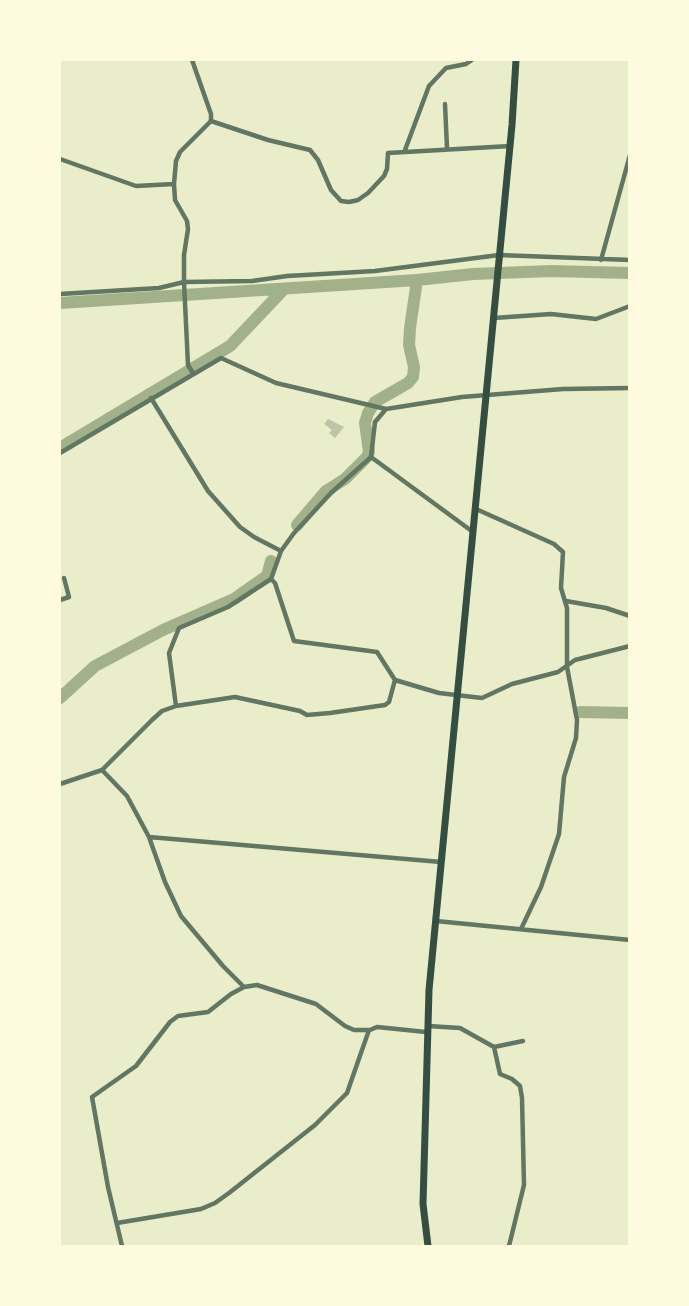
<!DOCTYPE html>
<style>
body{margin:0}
#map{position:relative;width:689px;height:1306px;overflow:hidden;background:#e9edc9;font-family:"Archivo Narrow",sans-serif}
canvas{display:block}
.frame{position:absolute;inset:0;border:61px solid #fefae0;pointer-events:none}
</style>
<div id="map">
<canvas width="689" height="1306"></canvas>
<div class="frame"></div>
</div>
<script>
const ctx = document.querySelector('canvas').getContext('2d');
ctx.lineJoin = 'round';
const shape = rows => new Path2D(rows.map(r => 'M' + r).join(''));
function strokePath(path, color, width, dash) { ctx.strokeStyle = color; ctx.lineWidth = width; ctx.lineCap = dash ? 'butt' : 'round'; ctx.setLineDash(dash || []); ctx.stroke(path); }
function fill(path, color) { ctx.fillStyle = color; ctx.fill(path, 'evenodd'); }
const river = shape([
 [60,303,417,280,473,274,552,271,630,273],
 [60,448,230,346,284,289],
 [297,525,326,491,345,479,367,457,369,452,365,423,368,413,375,402,408,383,413,377,414,367,409,345,410,328,417,280],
 [60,698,95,666,163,630,234,599,267,576,271,561],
 [580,712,630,713]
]);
const building = shape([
 [328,419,344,427,335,438,329,433,332,430,324,424]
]);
const minor = shape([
 [192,60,211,114,211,121],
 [445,104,447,148],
 [211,121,268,140,310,150,318,160,331,190,341,201,349,202,358,200,368,193,384,176,387,169,388,153,510,146],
 [405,150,429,86,446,68,466,64,472,60],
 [60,159,136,186,174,184],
 [601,260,630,155],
 [60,294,159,288,184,282,252,281,287,276,375,271,499,255,630,260],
 [494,318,551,314,596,319,630,306],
 [193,373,188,365,184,282,184,255,188,229,187,221,175,200,174,184,176,161,180,152,211,121],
 [151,398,208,491,240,527,254,537,281,551],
 [60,453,221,358,276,383,386,409,462,397,563,389,630,388],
 [371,457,473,532],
 [476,509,554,544,563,552,561,588,567,608,567,667,577,720,576,738,564,777,559,834,541,887,521,929],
 [271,579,275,583,294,641,377,652,395,680,439,693,482,698,512,684,558,672,575,660,630,646],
 [60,600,69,597,64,578],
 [566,601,606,608,630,616],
 [176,706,169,653,179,628,228,607,271,579,281,551,294,533,331,493,371,457,375,422,386,409],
 [102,770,127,796,149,837,165,882,181,916,223,966,244,987],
 [60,784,102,770,152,720,162,711,176,706,235,697,300,711,307,715,330,713,385,705,389,702,395,680],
 [149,837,441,862],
 [436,921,630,940],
 [428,1026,460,1028,494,1047,523,1041],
 [494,1047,500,1074,512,1079,520,1086,522,1098,524,1185,509,1246],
 [117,1223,201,1209,215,1203,229,1193,315,1125,347,1093,369,1030],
 [122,1246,108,1187,92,1097,136,1066,170,1022,178,1016,208,1012,231,994,244,987,257,985,316,1004,345,1026,354,1030,370,1030,377,1027,426,1032]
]);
const trunk = shape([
 [428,1246,423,1204,429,990,512,125,516,60]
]);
strokePath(river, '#a3b18a', 12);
fill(building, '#bcc5a7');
strokePath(minor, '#617663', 4.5);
strokePath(trunk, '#344e41', 7);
</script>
